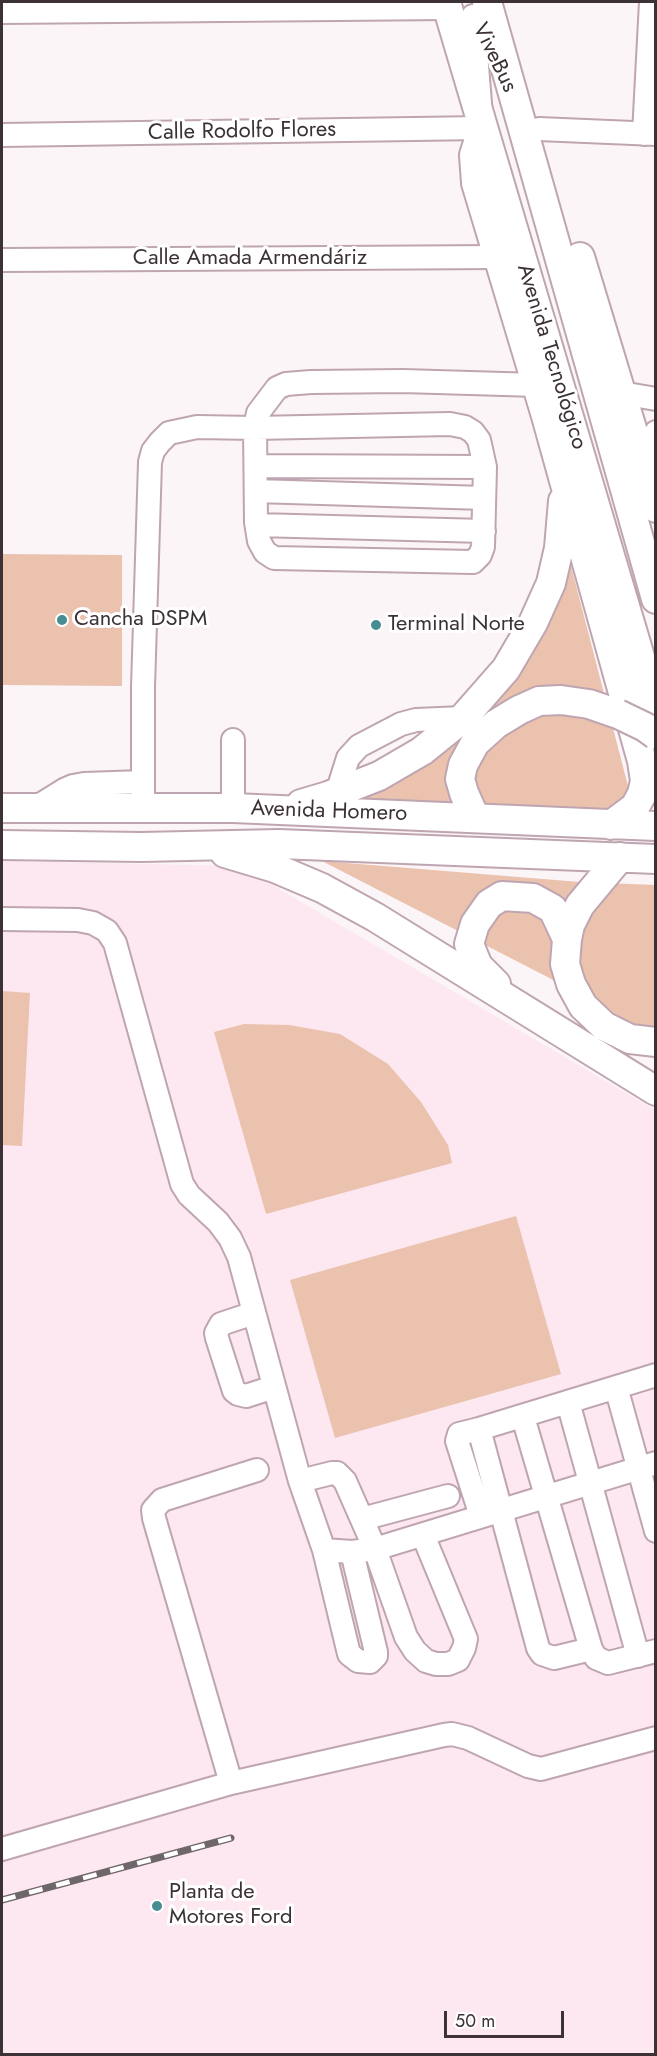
<!DOCTYPE html>
<meta charset="utf-8">
<style>
body{margin:0}
#map{position:relative;width:657px;height:2056px;overflow:hidden;background:#fbf5f8;font-family:Jost,sans-serif}
canvas{display:block}
.frame{position:absolute;inset:0;border:3px solid #3c3236;pointer-events:none}
.scale{position:absolute;left:444px;top:2011px;width:120px;height:27px;box-sizing:border-box;border:3px solid #3c3236;border-top:0;padding-left:8px;font-size:18px;line-height:21px;white-space:nowrap;color:#3c3236;-webkit-text-stroke:4px #fff;paint-order:stroke}
</style>
<div id="map">
<canvas width="657" height="2056"></canvas>
<div class="frame"></div>
<div class="scale">50 m</div>
</div>
<script>
const ctx = document.querySelector('canvas').getContext('2d');
ctx.lineJoin = 'round';
function fill(path, color) { ctx.fillStyle = color; ctx.fill(path, 'evenodd'); }
const shape = rows => new Path2D(rows.map(r => 'M' + r).join(''));
function strokePath(path, color, width, dash) { ctx.strokeStyle = color; ctx.lineWidth = width; ctx.lineCap = dash ? 'butt' : 'round'; ctx.setLineDash(dash || []); ctx.stroke(path); }
function write(font, color, halo, rows, align = 'center') {
  ctx.font = font + ' Jost,sans-serif'; ctx.lineWidth = 6; ctx.setLineDash([]); ctx.textBaseline = 'middle'; ctx.strokeStyle = halo; ctx.fillStyle = color; for (const [text, x, y, turn = 0] of rows) {
    ctx.save(); ctx.translate(x, y); ctx.rotate((+turn || 0) * Math.PI / 180); ctx.textAlign = isNaN(turn) ? turn : align; if (halo) ctx.strokeText(text, 0, 0); ctx.fillText(text, 0, 0); ctx.restore();
  }
}
const built = shape([
 [2,861,240,866,655,1110,655,2054,2,2054]
]);
const green = shape([
 [2,554,122,555,122,686,2,685],
 [571,566,635,813,349,800,490,709,532,656],
 [322,861,580,882,655,885,655,1059,563,985],
 [2,991,30,993,22,1146,2,1145],
 [244,1024,289,1025,340,1034,388,1064,421,1102,448,1145,452,1163,266,1214,214,1032],
 [516,1216,561,1374,335,1438,290,1280]
]);
const minor = shape([
 [2,12,448,8],
 [539,129,656,134],
 [644,134,651,2],
 [2,135,482,128,473,16],
 [2,260,498,257],
 [621,393,656,399],
 [641,459,656,432],
 [256,466,485,467],
 [256,491,484,498],
 [257,525,484,531],
 [233,740,233,808],
 [337,793,348,758,359,746,401,724,416,720,463,718],
 [35,808,64,790,73,786,84,784,143,782],
 [143,808,143,687,150,462,153,451,160,442,169,433,197,427,255,428,450,424,465,427,473,432,479,440,485,467,483,547,480,555,473,562,274,558,265,552,259,541,256,522,255,428,258,413,277,388,286,384,311,382,403,381,537,385],
 [2,919,78,920,93,923,107,931,115,943,182,1184,189,1195,218,1222,230,1238,239,1257,300,1481,324,1550,352,1552,375,1549,656,1463],
 [254,1313,221,1324,216,1333,217,1338,234,1391,238,1394,246,1396,274,1387],
 [616,1387,656,1531],
 [568,1402,638,1656],
 [523,1417,591,1649,596,1658,608,1663,656,1651],
 [479,1429,459,1434,457,1441,481,1516],
 [300,1481,332,1473,337,1473,345,1481,375,1549,406,1637,415,1651,426,1661,436,1664,448,1664,458,1660,464,1648,466,1639,423,1535],
 [362,1519,448,1496],
 [324,1550,349,1654,358,1661,370,1662,376,1656,376,1652,352,1552],
 [591,1649,554,1658,542,1654,538,1648,479,1429,656,1375],
 [231,1783,154,1518,153,1510,162,1500,257,1470],
 [2,1849,231,1783,444,1735,452,1734,468,1738,528,1766,541,1769,656,1738]
]);
const major = shape([
 [446,2,656,711],
 [487,2,656,599],
 [481,133,474,155,476,183,546,416,642,761,656,776],
 [580,257,656,508],
 [301,804,328,796,379,776,422,751,463,718,506,669,533,623,551,583,559,548,563,501],
 [2,808,233,808,656,826],
 [475,818,464,793,460,779,463,765,475,743,496,724,519,710,539,701,561,700,589,704,618,714],
 [611,825,635,807,642,794,645,781,642,761],
 [2,845,141,847,279,844,656,859],
 [225,853,275,868,322,888,375,917,656,1091],
 [620,857,580,905,570,925,567,939,565,964,571,984,583,1006,604,1026,630,1039,656,1042],
 [496,984,478,966,469,944,475,924,489,904,502,896,533,898,553,909,567,939]
]);
const rail = shape([
 [2,1900,231,1838]
]);
const majorBridge = shape([
 [618,714,645,727,656,735]
]);
const markers = [
 [62,620,6,"#458d91"],
 [376,625,6,"#458d91"],
 [157,1906,6,"#458d91"]
];
const streetNames = [
 ["ViveBus",494,58,64],
 ["Calle Rodolfo Flores",242,132,-1],
 ["Calle Amada Armendáriz",250,259],
 ["Avenida Tecnológico",551,357,73],
 ["Avenida Homero",329,812,2]
];
const poiNames = [
 ["Cancha DSPM",74,620],
 ["Terminal Norte",388,625],
 ["Planta de",169,1893],
 ["Motores Ford",169,1918]
];
fill(built, '#fde7f1');
fill(green, '#eac2ae');
strokePath(minor, '#bfa5b1', 26);
strokePath(major, '#bfa5b1', 32);
strokePath(minor, '#fff', 22);
strokePath(major, '#fff', 28);
strokePath(rail, '#6f666a', 7);
strokePath(rail, '#fff', 4.5, [14]);
strokePath(majorBridge, '#bfa5b1', 32, []);
strokePath(majorBridge, '#fff', 28);
for (const [x, y, r, color] of markers) { const dot = new Path2D(); dot.arc(x, y, r, 0, 2 * Math.PI); ctx.fillStyle = color; ctx.fill(dot); strokePath(dot, '#fff', 2); }
write('22px', '#3c3236', '#fff', streetNames);
write('22px', '#3c3236', '#fff', poiNames, 'left');
</script>
